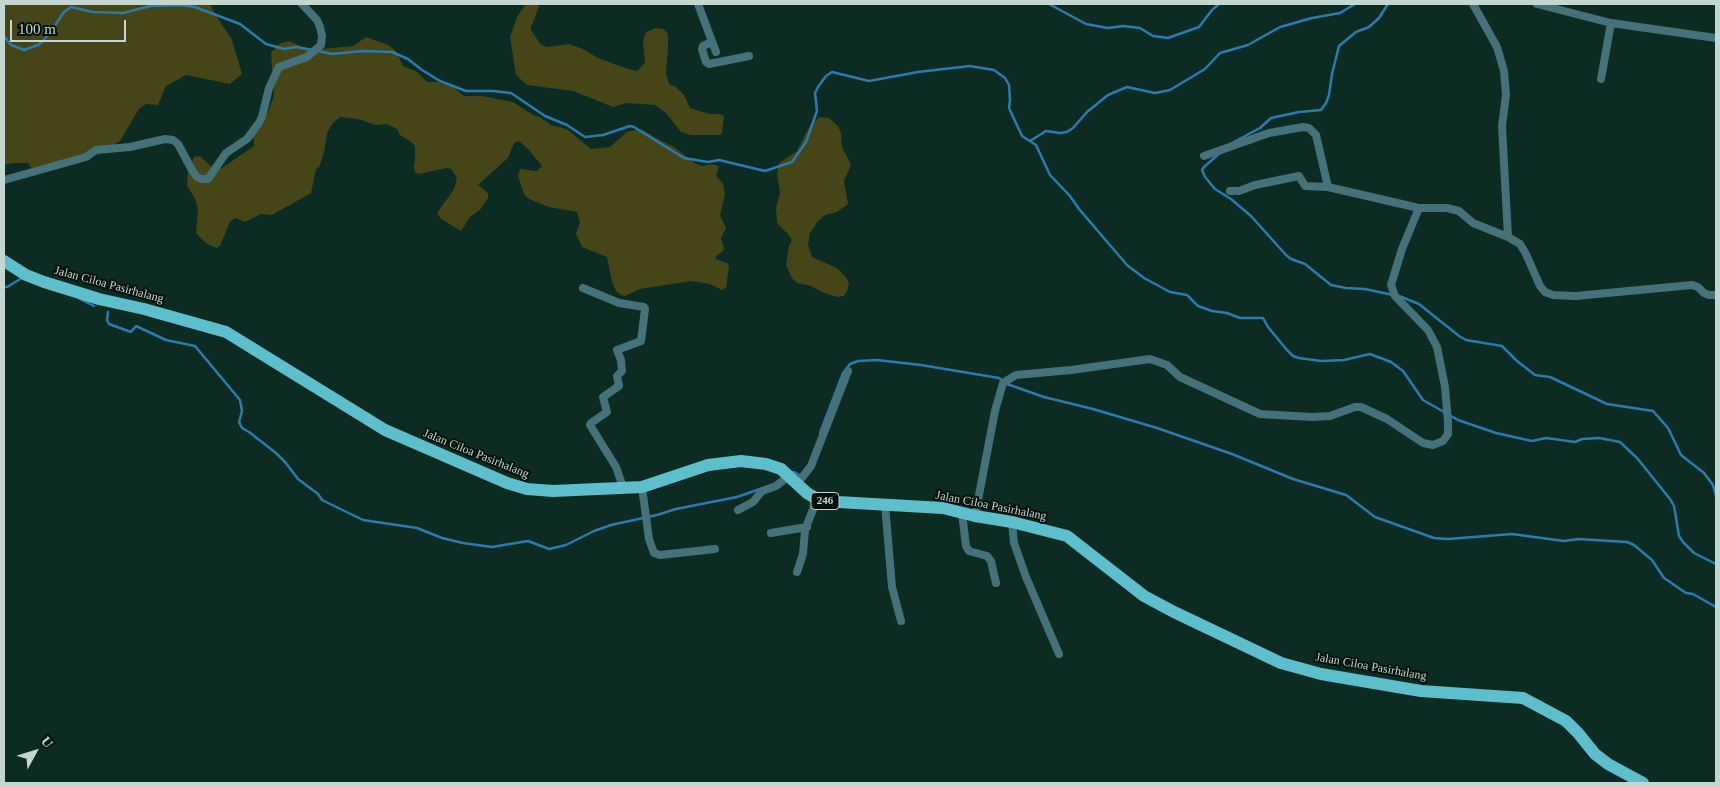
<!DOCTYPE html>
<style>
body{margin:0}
#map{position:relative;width:1720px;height:787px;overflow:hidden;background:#0b2b23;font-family:"Times New Roman",serif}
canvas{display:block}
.frame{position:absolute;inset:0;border:5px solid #c4d6d0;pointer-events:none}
.north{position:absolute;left:10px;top:727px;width:50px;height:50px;-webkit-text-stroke:4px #05110d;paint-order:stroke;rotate:51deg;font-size:14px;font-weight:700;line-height:20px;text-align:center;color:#c4d6d0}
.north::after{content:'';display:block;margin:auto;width:18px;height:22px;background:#c4d6d0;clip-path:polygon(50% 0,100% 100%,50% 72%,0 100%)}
.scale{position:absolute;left:10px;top:20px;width:116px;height:22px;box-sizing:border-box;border:2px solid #c4d6d0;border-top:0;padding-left:6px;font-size:15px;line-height:18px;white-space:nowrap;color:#c4d6d0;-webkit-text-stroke:4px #05110d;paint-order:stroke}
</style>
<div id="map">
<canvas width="1720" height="787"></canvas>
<div class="frame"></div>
<div class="north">U</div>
<div class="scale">100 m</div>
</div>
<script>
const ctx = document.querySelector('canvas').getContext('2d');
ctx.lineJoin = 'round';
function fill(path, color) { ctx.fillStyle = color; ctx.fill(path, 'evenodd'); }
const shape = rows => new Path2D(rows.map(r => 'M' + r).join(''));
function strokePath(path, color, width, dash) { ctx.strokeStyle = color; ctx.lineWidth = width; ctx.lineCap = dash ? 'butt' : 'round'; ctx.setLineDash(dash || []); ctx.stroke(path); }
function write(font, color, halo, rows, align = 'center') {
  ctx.font = font + ' "Times New Roman",serif'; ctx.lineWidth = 4; ctx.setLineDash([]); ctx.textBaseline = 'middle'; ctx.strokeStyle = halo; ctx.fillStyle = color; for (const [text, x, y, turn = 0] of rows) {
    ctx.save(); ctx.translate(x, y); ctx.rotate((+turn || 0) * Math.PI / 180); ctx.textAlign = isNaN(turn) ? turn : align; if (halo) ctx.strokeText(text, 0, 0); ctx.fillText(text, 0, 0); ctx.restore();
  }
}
const green = shape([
 [4,4,210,4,215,14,232,40,242,74,230,84,186,75,166,86,158,105,146,104,139,109,120,141,112,146,32,169,28,163,13,163,4,165],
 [526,4,540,4,531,27,531,30,541,45,548,47,569,44,583,49,598,58,625,68,637,71,645,63,643,41,646,32,656,28,664,29,668,34,668,49,666,73,669,84,676,87,684,95,690,108,709,114,720,114,724,116,722,134,719,135,691,135,681,132,666,113,655,105,627,103,613,107,573,91,527,85,516,75,510,37,517,17],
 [366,37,388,45,396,51,403,66,416,71,427,82,438,82,453,87,464,96,482,96,513,102,533,115,540,117,553,126,560,127,568,130,591,149,610,147,627,132,639,129,643,130,661,141,673,146,696,164,703,166,710,164,719,166,716,176,723,184,725,194,720,215,726,228,721,238,724,248,723,251,716,256,715,259,727,263,729,266,726,288,722,290,710,284,691,281,640,289,625,296,621,295,616,291,612,282,607,257,582,247,576,234,580,223,577,212,549,207,529,199,524,194,518,176,520,169,537,171,542,166,528,149,519,141,514,143,508,158,478,185,488,193,488,198,480,210,470,217,461,231,441,219,437,213,454,189,457,178,451,169,447,168,419,174,415,173,414,166,415,159,415,146,410,141,400,135,397,129,387,124,376,125,358,119,340,117,333,123,327,133,324,153,319,167,316,169,311,193,272,215,261,214,245,222,235,218,230,222,220,246,217,248,207,244,196,233,198,209,195,198,187,186,188,172,194,157,200,156,214,169,222,168,254,146,253,134,260,129,264,123,274,96,271,53,279,44,289,41,310,50,353,46],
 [819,117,829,118,838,126,841,133,842,147,851,165,844,181,848,204,837,212,825,215,818,221,810,233,808,244,812,257,837,268,846,277,849,284,847,291,844,296,837,297,822,292,811,286,797,283,792,278,786,265,789,246,792,240,787,233,778,224,777,221,776,208,780,193,777,174,779,163,797,151,809,127]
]);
const stream = shape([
 [1049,4,1086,24,1108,28,1123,26,1140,28,1153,36,1168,38,1199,27,1212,10,1219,4],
 [4,36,11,45,24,50,38,45,43,41,56,24,64,12,71,7,93,12,123,13,151,6,181,5,195,7,240,24,266,44,284,49,296,47,313,50],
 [318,51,332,54,363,51,392,52,408,59,422,70,440,81,466,91,493,91,511,93,545,116,567,125,585,137,603,135,630,126,634,127,684,158,708,162,719,160,765,171,792,162,806,142,817,111,815,93,818,87,826,76,832,72,869,81,918,72,970,66,994,70,1005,78,1009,85,1010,100,1009,108,1022,136,1036,145,1050,175,1070,196,1079,209,1127,265,1144,278,1170,292,1187,295,1198,306,1212,311,1227,313,1240,318,1263,318,1268,327,1287,350,1293,356,1299,358,1321,361,1344,360,1370,354,1391,362,1403,371,1423,400,1458,420,1496,433,1532,441,1546,438,1575,442,1582,439,1599,438,1620,442,1637,458,1670,499,1674,506,1679,536,1683,542,1694,553,1716,564],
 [1030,141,1046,131,1060,133,1067,132,1073,128,1087,112,1108,95,1127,87,1155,93,1170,90,1205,69,1220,53,1248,45,1280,27,1312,18,1340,13,1355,4],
 [1230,144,1260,128,1271,118,1299,112,1321,110,1326,103,1329,95,1332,74,1339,46,1356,32,1369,27,1379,18,1388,4],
 [1221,152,1204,167,1202,170,1205,177,1215,189,1231,199,1251,216,1286,255,1291,259,1305,264,1331,285,1346,288,1365,289,1393,295],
 [4,287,7,287,22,278],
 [1399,296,1419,304,1459,336,1466,340,1502,346,1517,361,1535,375,1550,377,1607,404,1653,411,1668,428,1681,455,1704,473,1713,485,1716,496],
 [80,299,94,306],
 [108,312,107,320,109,324,131,332,136,326,166,340,195,346,240,400,242,411,239,422,242,428,249,432,276,453,285,462,298,479,318,494,322,500,363,520,417,528,442,538,463,543,492,547,528,541,549,549,566,545,594,531,611,525,657,515,676,509,737,497,760,489],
 [820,433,843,373,850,364,858,361,877,360,921,365,999,378,1007,384,1044,397,1093,409,1157,428,1232,454,1293,479,1346,495,1375,517,1434,538,1448,539,1512,534,1564,541,1578,539,1627,542,1634,545,1652,560,1664,578,1686,593,1693,594,1716,607],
 [791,473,794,472,801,476]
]);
const minor = shape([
 [698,4,716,52],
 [1473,4,1497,47,1504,71,1506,95,1502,126,1508,237],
 [1537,4,1611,23,1716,38],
 [712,42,703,46,702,49,706,62,709,64,749,56],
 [1601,79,1611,23],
 [1204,156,1269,133,1303,127,1309,128,1316,135,1328,187],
 [4,180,86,157,96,150,130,147,165,139,173,140,178,144,192,170,197,177,201,179,208,179,226,153,247,139,259,123,262,117,269,88,279,67,307,57,321,45,322,36,320,27,317,20,302,4],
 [1230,191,1239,191,1255,185,1299,176,1305,186,1328,187,1419,208],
 [583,288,619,303,644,307,645,309,641,341,617,350,621,360,622,371,617,376,619,386,603,397,607,412,591,423,590,425,616,467,623,487],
 [797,484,811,466,848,371],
 [642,487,649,539,654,553,660,555,715,549],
 [885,504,892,587,901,621],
 [738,510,753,502,762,491,776,486,789,476],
 [962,513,966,546,969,551,987,556,991,561,996,583],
 [975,516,995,411,1003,383,1016,375,1071,370,1150,359,1167,365,1180,377,1260,414,1313,417,1330,416,1355,407,1361,407,1387,419,1423,443,1433,445,1443,441,1448,434,1448,422,1445,387,1437,347,1428,330,1395,296,1391,285,1402,249,1419,208,1447,208,1459,211,1473,223,1508,237,1520,244,1526,254,1540,286,1545,292,1553,295,1576,296,1692,285,1698,287,1704,293,1709,295,1716,295],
 [1012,522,1014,543,1026,577,1059,654],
 [771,533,807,527],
 [797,572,803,554,805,530,817,499]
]);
const primary = shape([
 [4,261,26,275,44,282,99,299,144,309,226,332,385,430,507,483,527,489,553,491,642,487,708,465,741,461,766,464,781,469,807,493,817,499,838,502,943,508,975,516,1012,522,1067,536,1144,596,1174,612,1281,663,1321,674,1421,691,1523,698,1566,721,1578,733,1595,754,1608,764,1643,783]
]);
const shields = [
 [825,501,28]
];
const shieldNames = [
 ["246",825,501]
];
const streetNames = [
 ["Jalan Ciloa Pasirhalang",109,285,15],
 ["Jalan Ciloa Pasirhalang",476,454,22],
 ["Jalan Ciloa Pasirhalang",991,506,11],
 ["Jalan Ciloa Pasirhalang",1371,667,10]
];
fill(green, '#454517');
strokePath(stream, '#2a7cae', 2.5);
strokePath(minor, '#457178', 8);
strokePath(primary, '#5dbecc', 12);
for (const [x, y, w] of shields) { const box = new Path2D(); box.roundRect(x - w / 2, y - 8.5, w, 17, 4); ctx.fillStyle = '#05110d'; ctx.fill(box); strokePath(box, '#c4d6d0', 1); }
write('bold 11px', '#c4d6d0', null, shieldNames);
write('12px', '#c4d6d0', '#05110d', streetNames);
</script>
